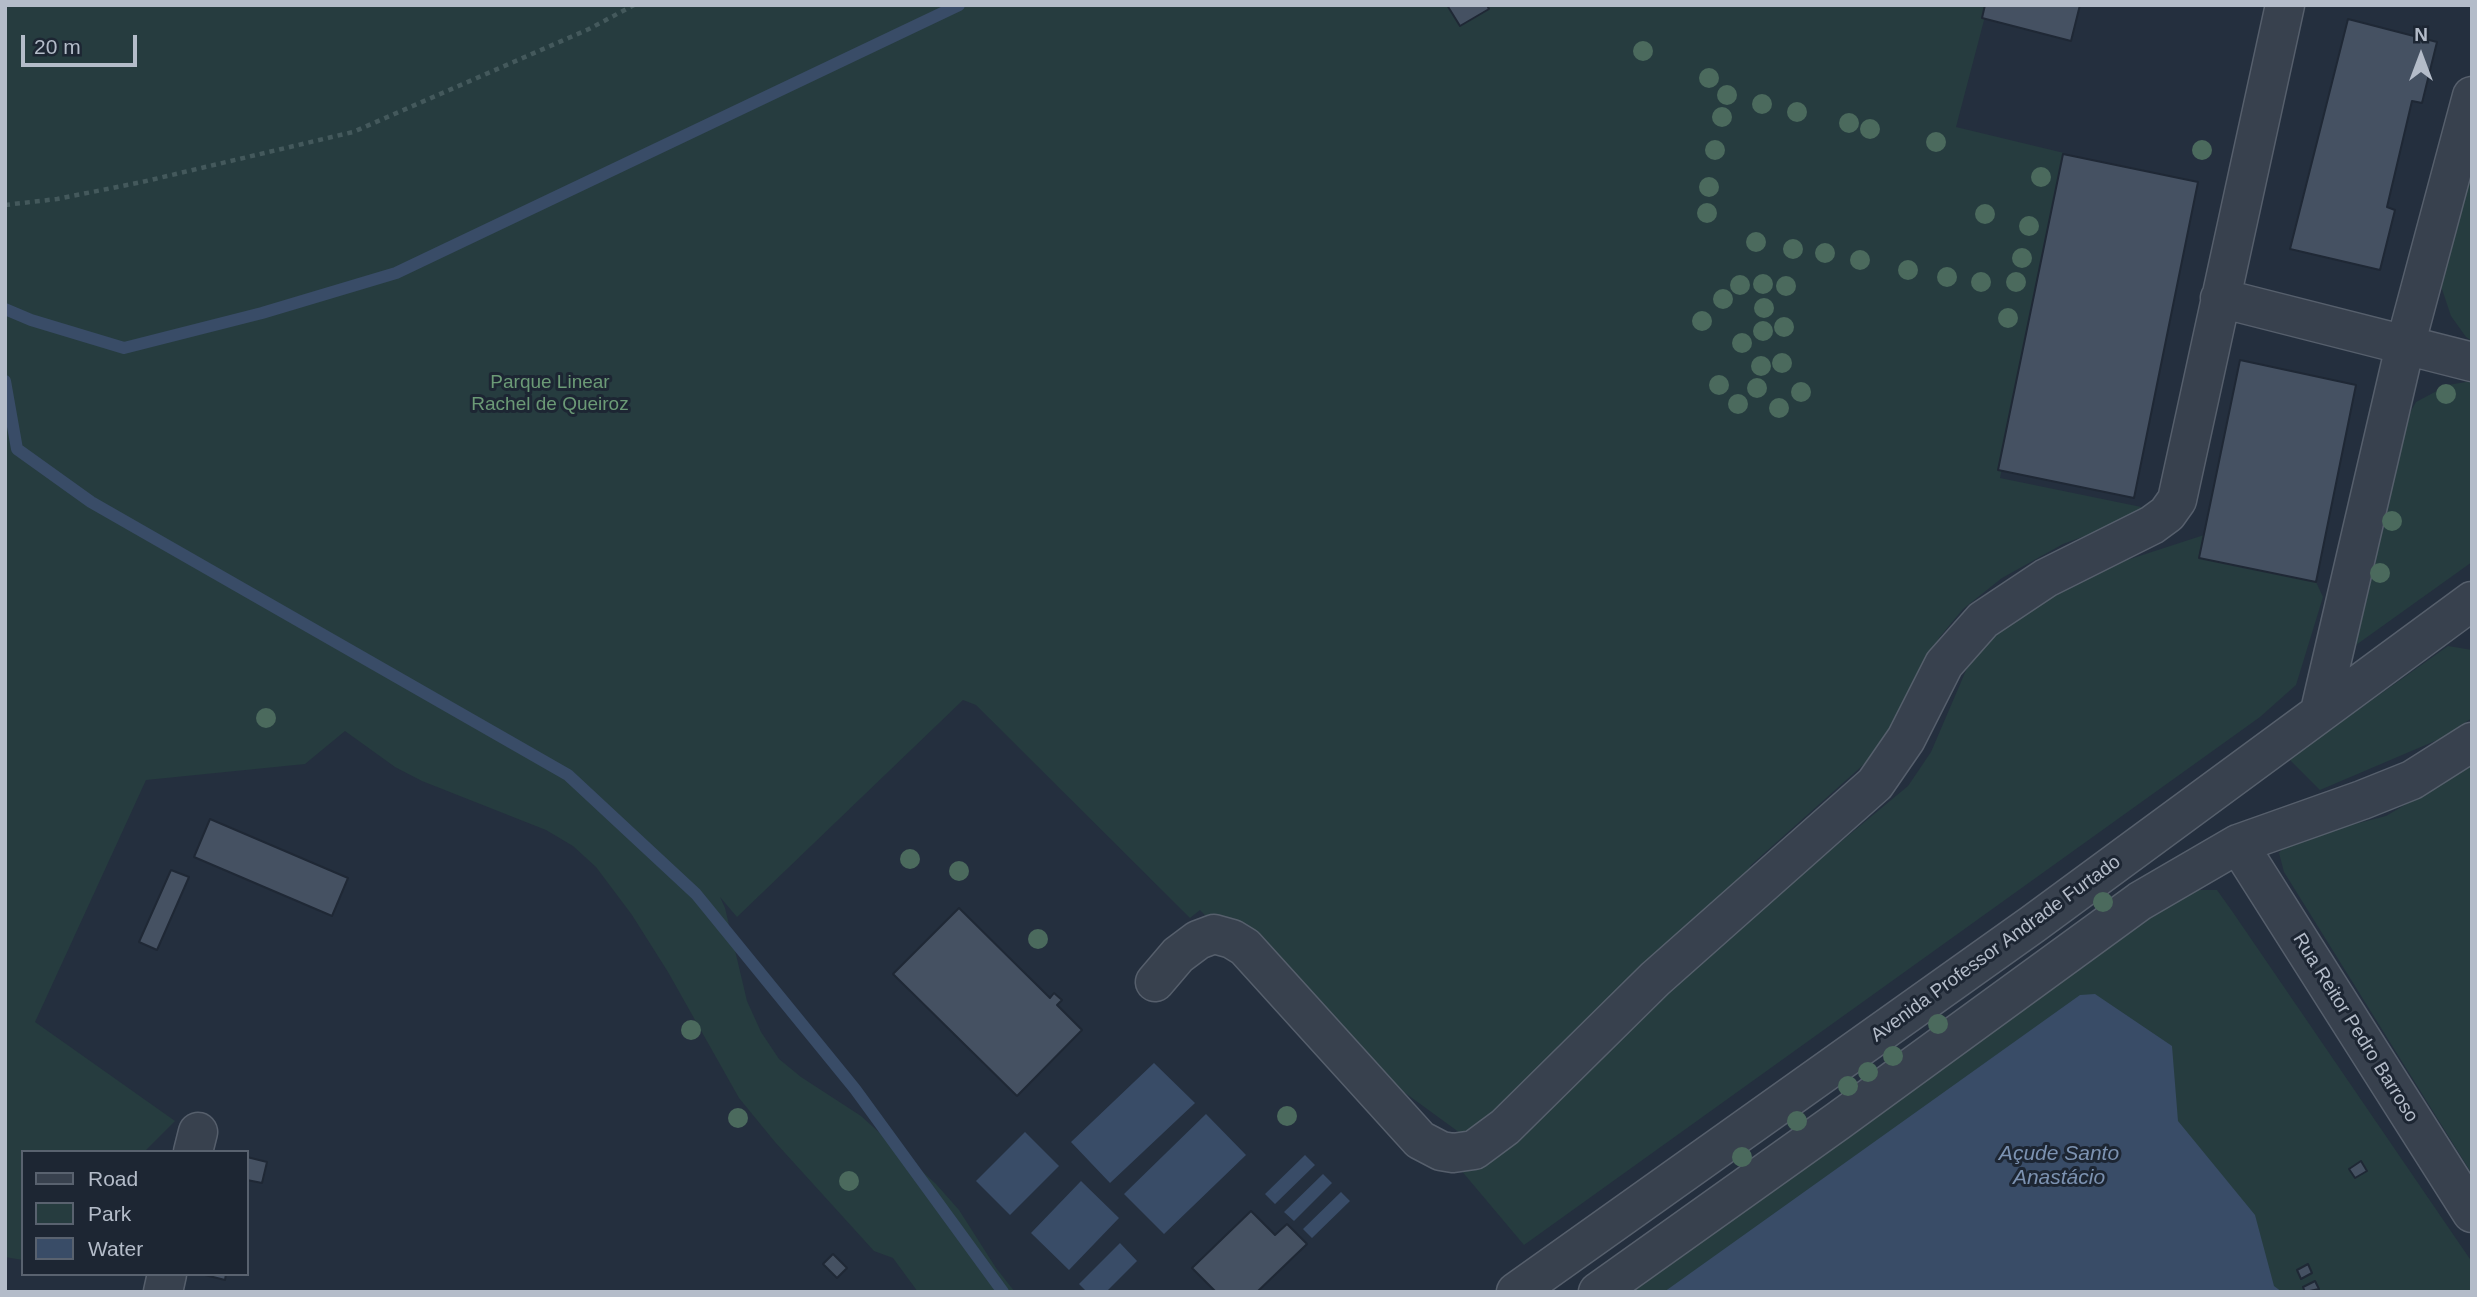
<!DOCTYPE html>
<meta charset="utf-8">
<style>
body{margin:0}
#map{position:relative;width:2477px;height:1297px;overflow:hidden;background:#242f3e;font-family:Helvetica,sans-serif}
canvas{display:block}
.frame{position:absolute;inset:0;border:7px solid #b4bcc9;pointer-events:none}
.legend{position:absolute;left:21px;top:1150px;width:228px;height:126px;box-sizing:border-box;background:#1d2633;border:2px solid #59626f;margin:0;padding:9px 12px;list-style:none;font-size:21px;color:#b4bcc9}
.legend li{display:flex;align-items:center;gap:14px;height:35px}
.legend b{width:35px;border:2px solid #59626f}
.north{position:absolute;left:2386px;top:21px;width:70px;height:70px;-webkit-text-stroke:5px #1d2633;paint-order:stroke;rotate:0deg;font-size:19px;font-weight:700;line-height:28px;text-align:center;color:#b4bcc9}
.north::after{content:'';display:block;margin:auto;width:24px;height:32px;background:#b4bcc9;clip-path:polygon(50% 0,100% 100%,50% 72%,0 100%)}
.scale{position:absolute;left:21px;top:35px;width:116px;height:32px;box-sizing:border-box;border:4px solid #b4bcc9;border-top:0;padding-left:9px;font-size:21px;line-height:24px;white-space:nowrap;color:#b4bcc9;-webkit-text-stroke:5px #1d2633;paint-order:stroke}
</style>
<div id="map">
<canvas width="2477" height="1297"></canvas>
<div class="frame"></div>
<ul class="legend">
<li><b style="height:9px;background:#38414e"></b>Road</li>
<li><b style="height:19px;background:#263c3f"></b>Park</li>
<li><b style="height:19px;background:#394c67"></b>Water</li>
</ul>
<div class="north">N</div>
<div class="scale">20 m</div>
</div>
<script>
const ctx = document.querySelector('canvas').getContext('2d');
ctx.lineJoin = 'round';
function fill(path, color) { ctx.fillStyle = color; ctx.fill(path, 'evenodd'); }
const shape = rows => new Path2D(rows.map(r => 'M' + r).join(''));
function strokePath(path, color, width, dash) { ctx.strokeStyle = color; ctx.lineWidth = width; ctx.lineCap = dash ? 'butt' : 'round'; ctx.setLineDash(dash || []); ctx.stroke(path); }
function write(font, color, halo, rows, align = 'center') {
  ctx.font = font + ' Helvetica,sans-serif'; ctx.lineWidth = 6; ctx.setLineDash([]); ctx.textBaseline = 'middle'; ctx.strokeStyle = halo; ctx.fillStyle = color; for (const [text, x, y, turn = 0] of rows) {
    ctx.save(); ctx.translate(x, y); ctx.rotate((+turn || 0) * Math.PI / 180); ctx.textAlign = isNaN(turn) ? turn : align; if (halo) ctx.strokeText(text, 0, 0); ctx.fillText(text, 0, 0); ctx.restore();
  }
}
const green = shape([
 [5,5,1988,5,1956,127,2064,153,2000,478,2156,510,2063,544,2002,578,1963,609,1939,638,1890,741,1750,866,1752,869,1756,912,1908,786,1931,752,1967,668,2016,609,2121,562,2204,535,2200,558,2316,582,2323,597,2296,685,2260,717,1524,1245,1460,1169,1482,1149,1342,1047,1253,965,1200,910,1190,918,976,705,963,700,737,917,720,897,725,908,747,1001,761,1032,779,1059,801,1077,861,1116,936,1184,959,1210,996,1268,1015,1292,918,1292,893,1258,874,1251,775,1142,739,1098,668,972,632,915,596,867,573,846,546,830,422,781,395,767,345,731,305,764,146,780,35,1022,175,1121,144,1152,23,1152,23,1260,5,1257],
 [2472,153,2472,341,2466,337,2451,316,2442,289,2442,276],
 [2472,381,2472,562,2356,645,2408,416,2416,402,2448,385],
 [2448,646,2472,650,2472,718,2442,738,2320,790,2289,759],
 [2472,765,2472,1174,2284,872,2279,853,2289,841,2386,816],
 [2185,890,2217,890,2232,911,2472,1262,2472,1292,1624,1292]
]);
const water = shape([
 [2095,994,2172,1046,2178,1121,2255,1215,2274,1286,2282,1292,1664,1292,2080,995],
 [1154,1063,1195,1103,1110,1183,1071,1142],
 [1206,1114,1246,1155,1164,1234,1124,1194],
 [1025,1132,1059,1166,1010,1215,976,1181],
 [1305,1155,1315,1165,1275,1204,1265,1194],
 [1323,1174,1332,1183,1294,1221,1284,1212],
 [1081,1181,1119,1218,1069,1270,1031,1233],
 [1341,1192,1350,1201,1312,1238,1303,1229],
 [1120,1243,1137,1261,1106,1292,1087,1292,1079,1284]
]);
const stream = shape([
 [5,309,31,320,124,348,262,313,396,273,959,5],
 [5,381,17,449,91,502,568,775,696,894,855,1089,1003,1292]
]);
const building = shape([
 [1447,5,1487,5,1489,9,1460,26,1447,5],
 [1985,5,2080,5,2071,41,1982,18,1985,5],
 [2348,19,2437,42,2422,103,2412,101,2387,207,2395,210,2380,270,2290,249,2348,19],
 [2063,154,2198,182,2134,498,1998,470,2063,154],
 [2240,360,2356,385,2316,582,2199,558,2240,360],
 [210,819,348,878,332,916,194,857,210,819],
 [171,870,189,877,157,950,139,942,171,870],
 [959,908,1050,998,1054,993,1062,1000,1057,1005,1082,1030,1017,1096,893,974,959,908],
 [247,1157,267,1162,262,1183,247,1180,247,1157],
 [2361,1161,2367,1171,2355,1178,2349,1169,2361,1161],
 [1251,1211,1275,1235,1287,1224,1307,1244,1257,1292,1216,1292,1192,1268,1251,1211],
 [833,1254,847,1268,837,1278,823,1264,833,1254],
 [2308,1264,2312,1273,2301,1279,2297,1270,2308,1264],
 [201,1274,226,1274,225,1280,201,1274],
 [2315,1281,2319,1289,2305,1292,2303,1287,2315,1281]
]);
const path = shape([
 [5,205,57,199,142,182,353,132,589,29,634,5]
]);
const minor = shape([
 [2220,298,2472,362],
 [2320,711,2405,346,2472,96],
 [2238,844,2472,1213],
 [1155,982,1178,955,1198,940,1214,934,1232,939,1245,947,1420,1140,1441,1151,1453,1153,1474,1150,1505,1127,1655,979,1875,784,1906,739,1944,664,1983,620,2046,578,2152,525,2167,514,2177,500,2285,5],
 [193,1152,198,1132],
 [163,1292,167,1274],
 [1516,1292,2033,924,2472,601],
 [1598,1292,1838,1121,2140,901,2238,844,2362,800,2412,780,2472,742]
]);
const trees = [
 [1643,51],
 [1709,78],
 [1727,95],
 [1762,104],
 [1797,112],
 [1722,117],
 [1849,123],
 [1870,129],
 [1936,142],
 [1715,150],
 [2202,150],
 [2041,177],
 [1709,187],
 [1707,213],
 [1985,214],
 [2029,226],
 [1756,242],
 [1793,249],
 [1825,253],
 [2022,258],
 [1860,260],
 [1908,270],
 [1947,277],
 [1981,282],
 [2016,282],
 [1763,284],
 [1740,285],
 [1786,286],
 [1723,299],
 [1764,308],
 [2008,318],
 [1702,321],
 [1784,327],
 [1763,331],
 [1742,343],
 [1782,363],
 [1761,366],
 [1719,385],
 [1757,388],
 [1801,392],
 [2446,394],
 [1738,404],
 [1779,408],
 [2392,521],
 [2380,573],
 [266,718],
 [910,859],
 [959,871],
 [2103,902],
 [1038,939],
 [1938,1024],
 [691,1030],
 [1893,1056],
 [1868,1072],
 [1848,1086],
 [1287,1116],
 [738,1118],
 [1797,1121],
 [1742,1157],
 [849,1181]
];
const parkNames = [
 ["Parque Linear",550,383],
 ["Rachel de Queiroz",550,405]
];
const streetNames = [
 ["Avenida Professor Andrade Furtado",1996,949,-36],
 ["Rua Reitor Pedro Barroso",2355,1028,58]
];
const waterNames = [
 ["Açude Santo",2059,1154],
 ["Anastácio",2059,1178]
];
fill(green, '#263c3f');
fill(water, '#394c67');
strokePath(stream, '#394c67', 12);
fill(building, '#455162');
strokePath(building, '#1f2835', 2);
strokePath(minor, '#565f6c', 41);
strokePath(path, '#44595c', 4.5, [5, 5]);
strokePath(minor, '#38414e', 38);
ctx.fillStyle = '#4b6a5d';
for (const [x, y] of trees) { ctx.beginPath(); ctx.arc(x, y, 10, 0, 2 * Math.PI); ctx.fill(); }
write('19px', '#6b9a76', '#1d2633', parkNames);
write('19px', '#b4bcc9', '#1d2633', streetNames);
write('italic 21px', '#7c92b1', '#1d2633', waterNames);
</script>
